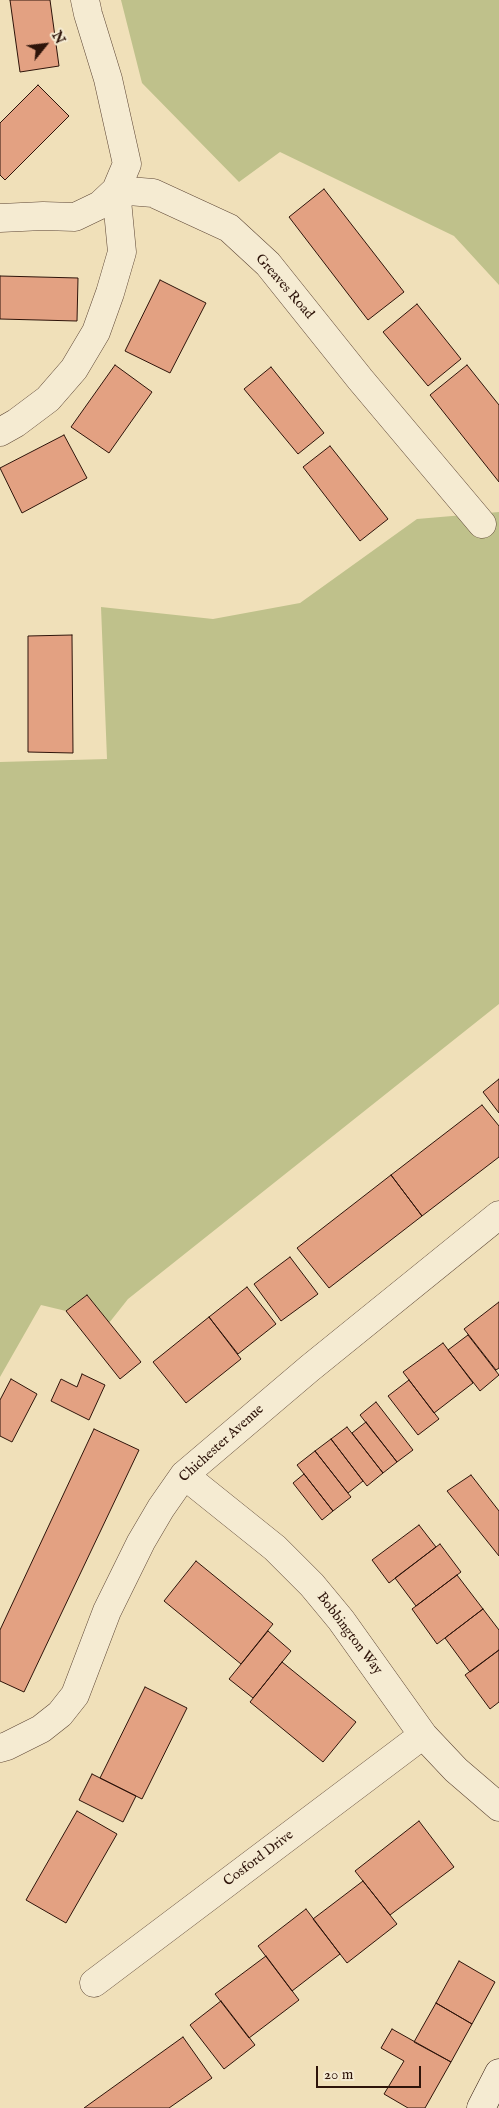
<!DOCTYPE html>
<style>
body{margin:0}
#map{position:relative;width:499px;height:2108px;overflow:hidden;background:#f0e0b9;font-family:"IM FELL English",serif}
canvas{display:block}
.north{position:absolute;left:20px;top:20px;width:50px;height:50px;-webkit-text-stroke:4px #f5ebd2;paint-order:stroke;rotate:61deg;font-size:14px;font-weight:700;line-height:20px;text-align:center;color:#2e140a}
.north::after{content:'';display:block;margin:auto;width:18px;height:22px;background:#2e140a;clip-path:polygon(50% 0,100% 100%,50% 72%,0 100%)}
.scale{position:absolute;left:316px;top:2066px;width:105px;height:22px;box-sizing:border-box;border:2px solid #2e140a;border-top:0;padding-left:6px;font-size:15px;line-height:18px;white-space:nowrap;color:#2e140a;-webkit-text-stroke:4px #f5ebd2;paint-order:stroke}
</style>
<div id="map">
<canvas width="499" height="2108"></canvas>
<div class="north">N</div>
<div class="scale">20 m</div>
</div>
<script>
const ctx = document.querySelector('canvas').getContext('2d');
ctx.lineJoin = 'round';
function fill(path, color) { ctx.fillStyle = color; ctx.fill(path, 'evenodd'); }
const shape = rows => new Path2D(rows.map(r => 'M' + r).join(''));
function strokePath(path, color, width, dash) { ctx.strokeStyle = color; ctx.lineWidth = width; ctx.lineCap = dash ? 'butt' : 'round'; ctx.setLineDash(dash || []); ctx.stroke(path); }
function write(font, color, halo, rows, align = 'center') {
  ctx.font = font + ' "IM FELL English",serif'; ctx.lineWidth = 5; ctx.setLineDash([]); ctx.textBaseline = 'middle'; ctx.strokeStyle = halo; ctx.fillStyle = color; for (const [text, x, y, turn = 0] of rows) {
    ctx.save(); ctx.translate(x, y); ctx.rotate((+turn || 0) * Math.PI / 180); ctx.textAlign = isNaN(turn) ? turn : align; if (halo) ctx.strokeText(text, 0, 0); ctx.fillText(text, 0, 0); ctx.restore();
  }
}
const green = shape([
 [121,0,499,0,499,285,454,236,280,152,239,182,142,83],
 [499,512,499,1004,128,1299,109,1323,87,1295,66,1311,41,1305,0,1377,0,762,107,759,101,607,213,619,300,603,417,519]
]);
const building = shape([
 [10,0,50,0,59,66,20,72,10,0],
 [38,85,69,116,5,180,0,175,0,123,38,85],
 [324,189,404,292,368,320,289,217,324,189],
 [0,276,78,278,77,321,0,319,0,276],
 [160,280,206,303,170,373,125,351,160,280],
 [417,304,461,359,428,386,383,332,417,304],
 [115,365,152,392,109,453,71,427,115,365],
 [467,365,499,405,499,482,430,395,467,365],
 [271,367,324,433,298,454,244,389,271,367],
 [64,435,87,478,22,513,0,468,64,435],
 [330,446,388,519,360,541,303,467,330,446],
 [72,635,73,753,28,752,28,636,72,635],
 [499,1079,499,1113,483,1092,499,1079],
 [482,1105,499,1126,499,1157,422,1216,391,1175,482,1105],
 [391,1175,422,1216,329,1288,297,1248,391,1175],
 [290,1257,318,1294,281,1321,254,1284,290,1257],
 [247,1287,276,1324,238,1354,209,1317,247,1287],
 [87,1295,141,1362,120,1379,66,1311,87,1295],
 [499,1302,499,1368,496,1370,464,1329,499,1302],
 [209,1317,241,1359,186,1403,153,1362,209,1317],
 [468,1335,499,1375,480,1391,448,1350,468,1335],
 [443,1343,473,1383,434,1413,403,1372,443,1343],
 [82,1374,105,1385,89,1420,51,1401,61,1379,77,1387,82,1374],
 [11,1379,37,1394,12,1442,0,1436,0,1400,11,1379],
 [409,1380,439,1419,418,1435,388,1396,409,1380],
 [376,1402,413,1450,397,1462,360,1415,376,1402],
 [366,1422,397,1462,383,1473,352,1433,366,1422],
 [347,1427,383,1473,367,1486,331,1439,347,1427],
 [94,1429,139,1450,24,1692,0,1681,0,1630,94,1429],
 [331,1439,363,1481,348,1493,315,1451,331,1439],
 [315,1451,351,1497,333,1511,297,1465,315,1451],
 [304,1474,333,1511,322,1520,293,1483,304,1474],
 [471,1475,499,1511,499,1556,447,1491,471,1475],
 [419,1525,436,1547,389,1583,372,1560,419,1525],
 [440,1544,461,1572,416,1606,395,1578,440,1544],
 [196,1561,273,1624,241,1664,164,1601,196,1561],
 [457,1575,483,1609,437,1644,412,1609,457,1575],
 [483,1609,499,1630,499,1650,470,1672,445,1638,483,1609],
 [268,1631,291,1651,253,1698,229,1679,268,1631],
 [499,1650,499,1702,490,1709,465,1675,499,1650],
 [282,1662,356,1722,323,1762,250,1702,282,1662],
 [145,1687,187,1708,142,1799,100,1778,145,1687],
 [92,1774,136,1796,123,1822,79,1800,92,1774],
 [77,1811,117,1834,66,1923,26,1900,77,1811],
 [419,1821,454,1867,390,1915,355,1871,419,1821],
 [363,1881,397,1924,347,1963,313,1919,363,1881],
 [306,1909,340,1954,292,1991,258,1946,306,1909],
 [266,1956,299,2000,249,2038,215,1994,266,1956],
 [459,1961,495,1982,472,2024,436,2003,459,1961],
 [221,2001,255,2045,224,2069,190,2025,221,2001],
 [436,2003,472,2024,451,2062,414,2042,436,2003],
 [392,2029,451,2062,425,2108,408,2108,384,2094,404,2061,381,2048,392,2029],
 [183,2037,212,2078,169,2108,84,2108,183,2037]
]);
const street = shape([
 [116,190,153,193,229,228,268,264,360,379,482,524],
 [0,218,43,216,75,217,100,205,116,190,127,164,108,79,88,14,85,0],
 [0,432,16,423,48,399,74,369,96,332,110,293,122,252,116,190],
 [184,1475,275,1548,312,1585,341,1620,423,1735,456,1770,499,1807],
 [0,1748,7,1746,41,1729,60,1714,75,1695,107,1611,141,1542,161,1508,184,1475,310,1368,499,1215],
 [94,1983,423,1735]
]);
const secondary = shape([
 [481,2108,499,2073]
]);
const streetNames = [
 ["Greaves Road",284,287,49],
 ["Chichester Avenue",222,1444,-42],
 ["Bobbington Way",349,1634,53],
 ["Cosford Drive",259,1859,-37]
];
fill(green, '#bfc18b');
fill(building, '#e3a182');
strokePath(building, '#2e140a', 1);
strokePath(street, '#5e4736', 29);
strokePath(secondary, '#2e140a', 29);
strokePath(street, '#f5ebd2', 28);
strokePath(secondary, '#f5ebd2', 28);
write('14px', '#2e140a', '#f5ebd2', streetNames);
</script>
